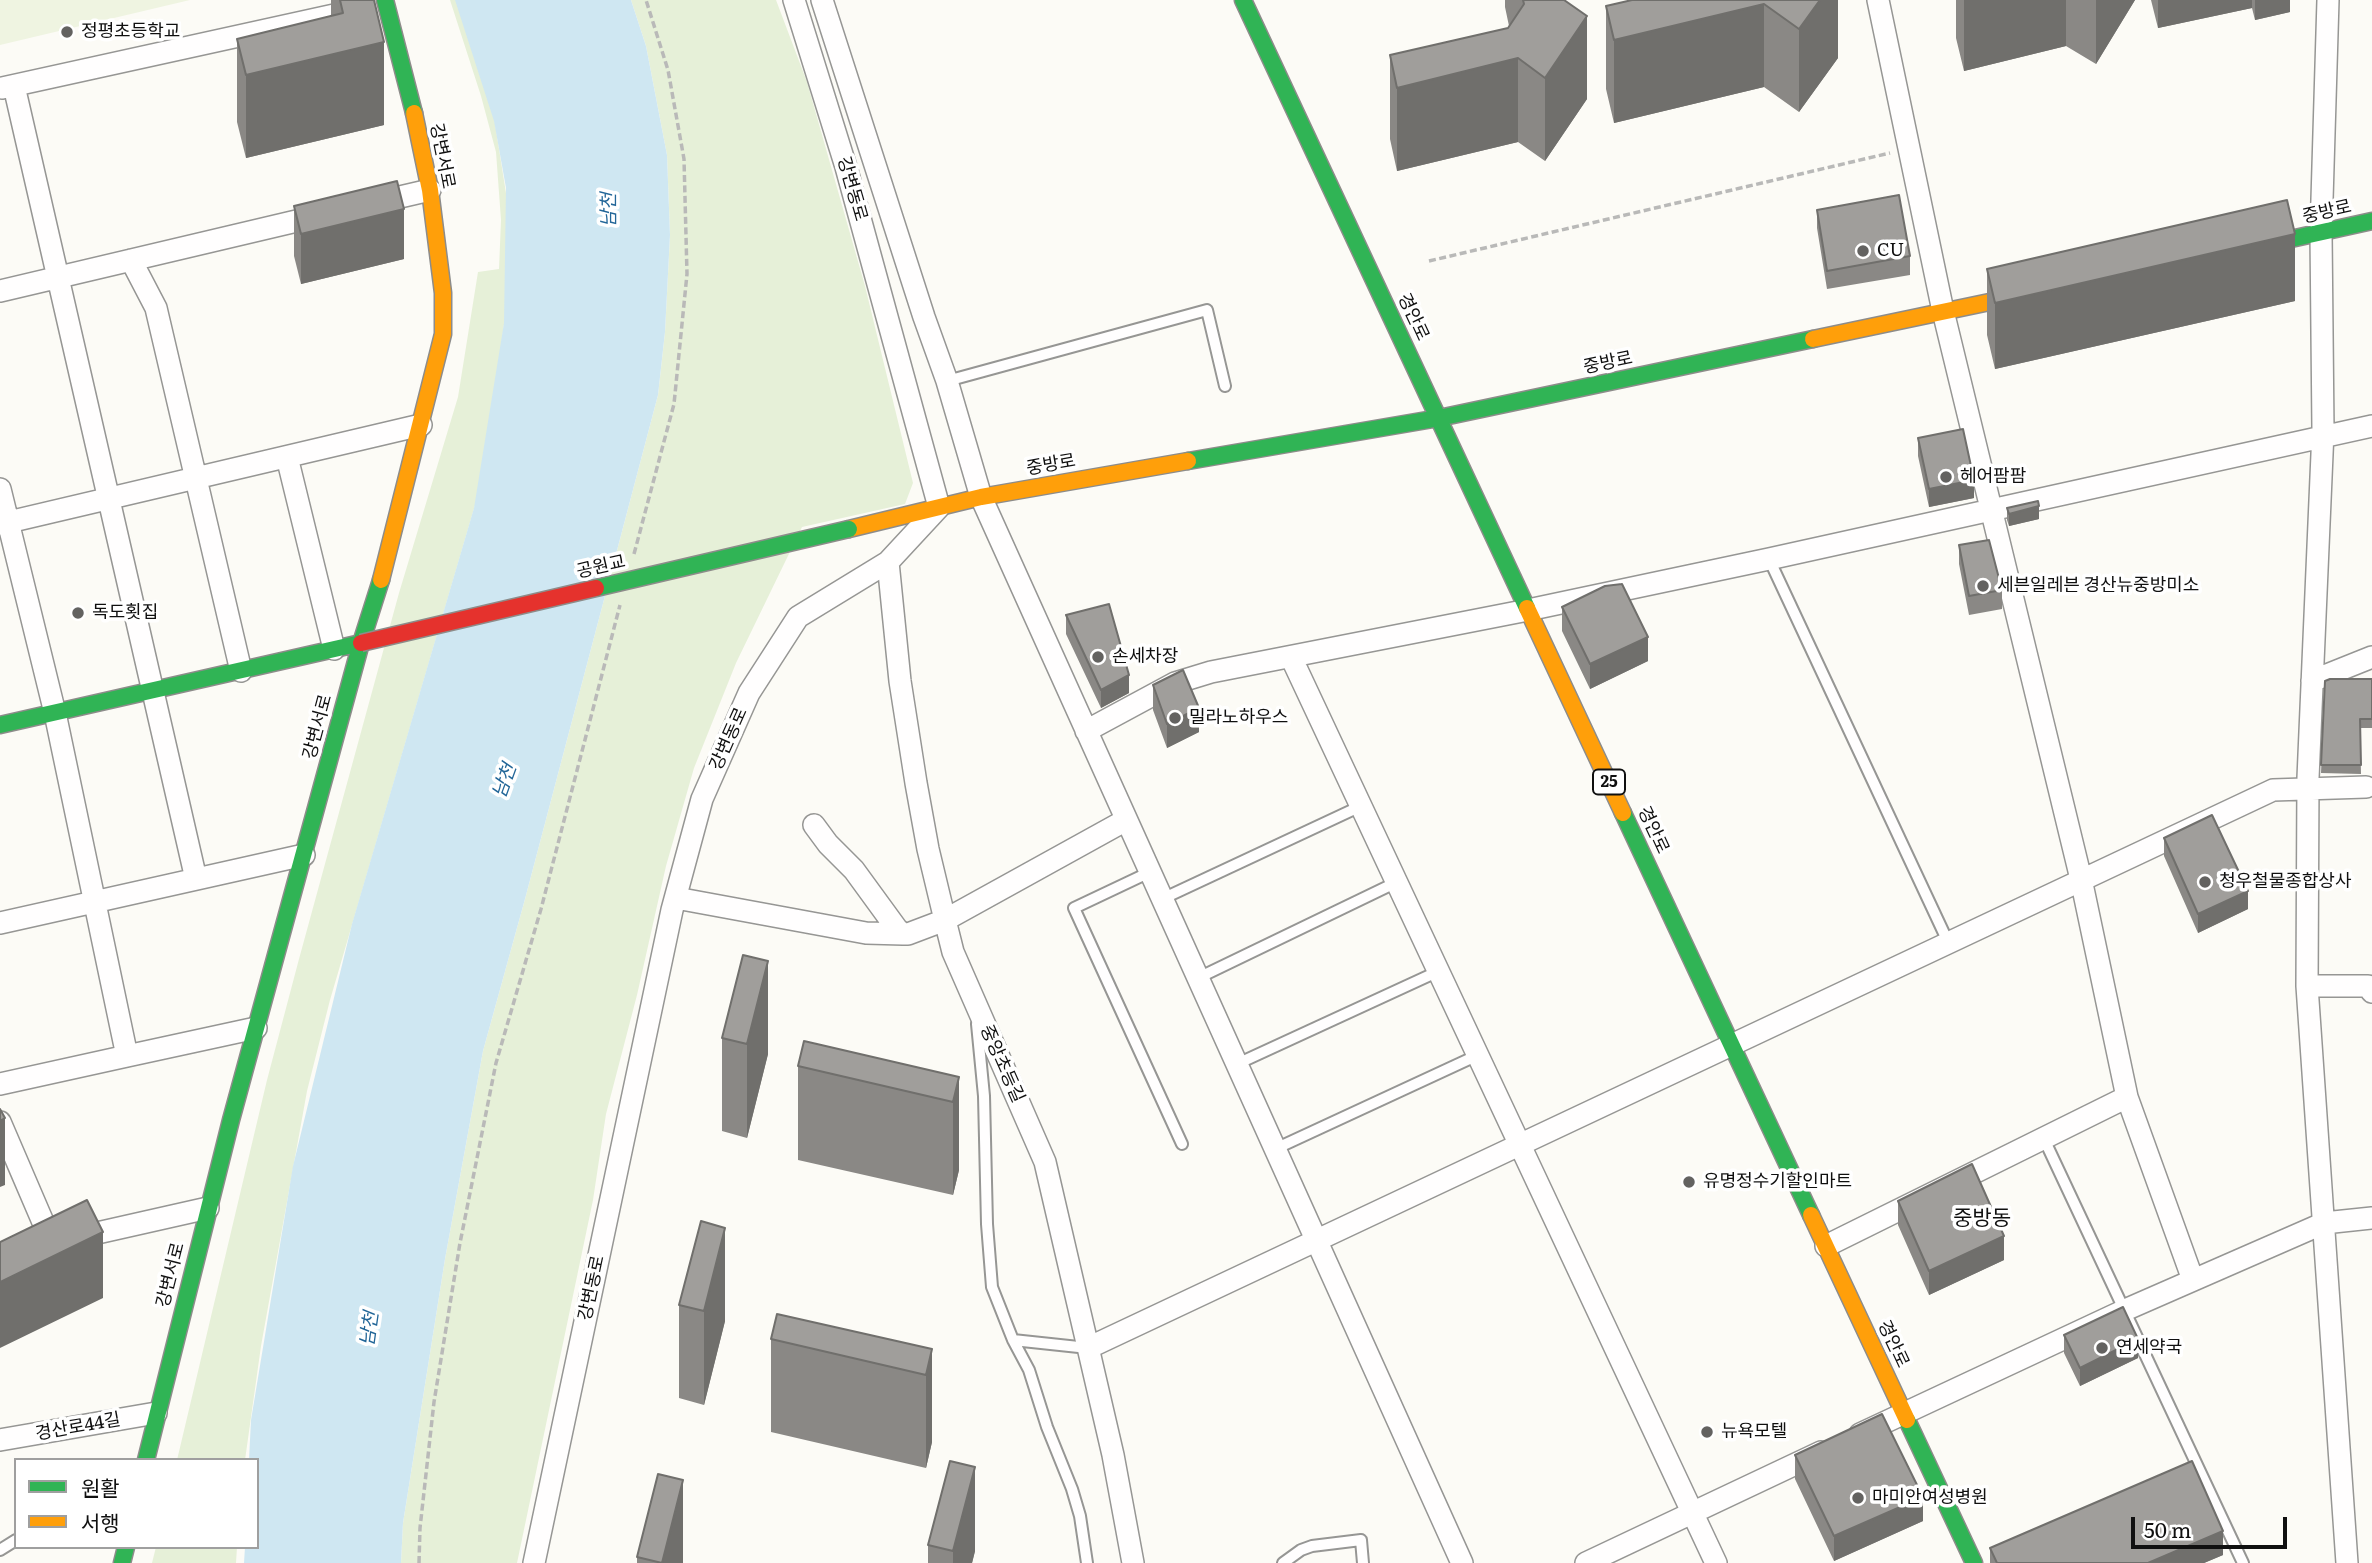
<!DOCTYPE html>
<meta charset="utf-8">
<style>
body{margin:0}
#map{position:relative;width:2372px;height:1563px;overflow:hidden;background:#fcfbf6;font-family:Literata,"Noto Sans KR",serif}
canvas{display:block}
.legend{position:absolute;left:14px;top:1458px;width:245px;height:91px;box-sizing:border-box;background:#fff;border:2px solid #9f9f9f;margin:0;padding:9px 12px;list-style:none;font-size:21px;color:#101010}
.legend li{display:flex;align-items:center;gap:14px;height:35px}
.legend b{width:35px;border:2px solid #9f9f9f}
.scale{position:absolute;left:2131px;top:1517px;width:156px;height:32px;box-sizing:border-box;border:4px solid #101010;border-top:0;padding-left:9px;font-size:21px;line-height:24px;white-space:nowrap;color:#101010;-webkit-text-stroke:5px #fff;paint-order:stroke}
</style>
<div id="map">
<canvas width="2372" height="1563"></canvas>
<ul class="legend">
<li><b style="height:9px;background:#30b455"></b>원활</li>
<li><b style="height:9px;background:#ff9f0a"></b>서행</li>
</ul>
<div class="scale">50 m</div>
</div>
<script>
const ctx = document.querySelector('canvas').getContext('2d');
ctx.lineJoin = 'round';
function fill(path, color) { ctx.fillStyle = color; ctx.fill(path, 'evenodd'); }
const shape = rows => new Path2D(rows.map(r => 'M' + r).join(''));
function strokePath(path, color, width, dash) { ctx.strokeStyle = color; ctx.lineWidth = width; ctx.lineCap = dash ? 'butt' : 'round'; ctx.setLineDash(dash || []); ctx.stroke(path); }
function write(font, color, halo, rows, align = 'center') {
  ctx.font = font + ' Literata,"Noto Sans KR",serif'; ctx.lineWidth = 7; ctx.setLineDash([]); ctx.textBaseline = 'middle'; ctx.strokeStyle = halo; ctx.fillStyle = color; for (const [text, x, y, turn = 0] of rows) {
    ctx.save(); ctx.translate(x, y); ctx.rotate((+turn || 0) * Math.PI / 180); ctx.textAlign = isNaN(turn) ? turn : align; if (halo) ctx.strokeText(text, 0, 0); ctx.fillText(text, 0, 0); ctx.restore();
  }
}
const green = shape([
 [450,0,459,0,493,111,506,193,507,303,483,478,330,1000,307,1091,261,1346,245,1460,177,1460,267,1080,299,959,399,593,458,397,478,272,499,269,501,220,496,152,481,96],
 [631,0,776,0,807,82,830,163,865,286,913,483,905,504,802,527,736,663,694,768,666,866,637,995,606,1114,593,1200,517,1563,401,1563,403,1523,445,1259,483,1051,525,899,658,395,665,332,670,235,667,155,646,46],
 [156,1547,237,1547,236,1563,152,1563]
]);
const pitch = shape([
 [0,0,190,0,0,45]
]);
const water = shape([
 [455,0,631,0,646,46,667,155,670,235,665,332,658,395,525,899,483,1051,445,1259,403,1523,401,1563,244,1563,245,1547,257,1547,257,1460,249,1460,251,1420,293,1166,352,924,474,508,504,323,506,188,494,121]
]);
const path = shape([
 [1429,261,1890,153],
 [634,554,674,404,687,274,684,159,668,70,646,0],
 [419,1563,420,1528,434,1402,460,1243,496,1063,541,909,620,605]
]);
const lane = shape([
 [947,381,1207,310,1225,386],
 [1769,559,1949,944],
 [1150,872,1074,908,1182,1144],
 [1162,899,1361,806],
 [1198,978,1397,882],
 [977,1024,984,1096,987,1224,992,1287,1013,1340,1029,1370,1047,1427,1072,1489,1080,1516,1087,1563],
 [1237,1064,1439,971],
 [2044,1139,2243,1563],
 [1275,1149,1478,1055],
 [1013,1340,1088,1348],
 [0,1550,16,1540],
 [1283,1563,1301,1550,1312,1546,1361,1540,1363,1563]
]);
const street = shape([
 [822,0,924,317,947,381,981,497,1462,1563],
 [1878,0,1943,311,2081,879,2127,1097,2193,1280],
 [2328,0,2321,233,2323,431,2308,778,2307,986,2347,1563],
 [14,86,196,879],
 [2,88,357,10],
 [374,203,430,190],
 [131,260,156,308,241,671],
 [0,291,322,215],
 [287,457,334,649],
 [0,489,55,713,127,1056,256,1028],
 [0,524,421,425],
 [888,562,900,681,916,783,928,849,945,920,953,952,1045,1162,1113,1455,1133,1563],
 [1291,657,1716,1563],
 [2312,681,2372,657],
 [1086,731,1175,683,1211,672,1528,610,1769,559,2372,426],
 [814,825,828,844,854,870,897,929,903,934,908,934,945,920,1126,820],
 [676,898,866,933,903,934],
 [0,923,304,855],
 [2307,986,2368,986,2372,992],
 [0,1084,127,1056],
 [0,1122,52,1243,0,1269],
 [75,1238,208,1208],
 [1826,1246,2127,1097],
 [1088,1348,2273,790,2366,787],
 [1860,1434,2125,1310,2324,1223,2372,1218],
 [0,1440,156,1413],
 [534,1563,672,910,702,799,749,693,798,617,888,562,939,507,846,167,794,0],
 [1586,1563,1821,1452]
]);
const fast = shape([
 [385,0,414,113],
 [1243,0,1527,608],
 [2259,246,2372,221],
 [1188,461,1439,418,1813,339],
 [0,725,361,643],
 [1623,813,1811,1215],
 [1907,1420,1974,1563],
 [146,1460,231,1120,361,643,381,580],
 [122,1563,126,1547]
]);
const slow = shape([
 [1813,339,2023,295],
 [849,529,981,497,1188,461],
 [381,580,443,334,443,293,430,190,414,113],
 [1527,608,1623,813],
 [1811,1215,1907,1420]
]);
const fastBridge = shape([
 [596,588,849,529]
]);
const jamBridge = shape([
 [361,643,596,588]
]);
const wall = shape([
 [331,0,374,0,384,125,246,158,237,122,237,39,331,16],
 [1505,0,1564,0,1587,99,1545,161,1518,142,1397,171,1390,139,1390,55,1508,28,1509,26,1505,7],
 [1838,0,1838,58,1799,112,1764,87,1614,123,1606,89,1606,6],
 [1956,0,2135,0,2096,64,2066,46,1964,71,1956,38],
 [2151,0,2290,0,2290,12,2255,20,2252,8,2158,28],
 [294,206,404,259,301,284,294,256],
 [1817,210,1910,256,1910,275,1827,289,1817,228],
 [1987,269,2295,301,1995,369,1987,335],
 [1918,438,1974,498,1929,507,1918,456],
 [2007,508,2039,519,2009,526,2007,520],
 [1959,545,2002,590,2002,609,1969,615,1959,564],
 [1562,607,1648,661,1590,689,1562,631],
 [1066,615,1129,693,1101,708,1066,634],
 [2372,679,2372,728,2360,728,2361,774,2321,773,2325,681],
 [1153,685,1199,732,1167,748,1153,710],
 [2164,838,2248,909,2198,933,2164,856],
 [743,955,768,1054,747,1138,722,1131,722,1038],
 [798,1066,959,1077,959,1170,953,1195,798,1160],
 [1898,1201,2004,1260,1929,1295,1898,1225],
 [701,1221,725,1321,704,1405,679,1398,679,1305],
 [2064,1335,2138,1358,2080,1386,2064,1353],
 [771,1339,932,1349,932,1442,926,1468,771,1432],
 [1795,1455,1923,1521,1834,1561,1795,1479],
 [928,1545,975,1551,972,1563,928,1563],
 [1990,1548,2223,1555,2204,1563,1990,1563],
 [637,1557,683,1563,637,1563]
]);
const shadedWall = shape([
 [1820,0,1838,0,1838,58,1799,112,1799,29],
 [1964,0,2066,0,2066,46,1964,71],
 [2096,0,2135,0,2096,64],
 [2158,0,2252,0,2252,8,2158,28],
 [2255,0,2290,0,2290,12,2255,20],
 [1764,4,1764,87,1614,123,1614,40],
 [1587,16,1587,99,1545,161,1545,78],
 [384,42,384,125,246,158,246,75],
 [1518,58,1518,142,1397,171,1397,88],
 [404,209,404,259,301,284,301,234],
 [2295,234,2295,301,1995,369,1995,303],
 [1974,480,1974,498,1929,507,1929,489],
 [2039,506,2039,519,2009,526,2009,514],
 [1648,637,1648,661,1590,689,1590,664],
 [1129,675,1129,693,1101,708,1101,690],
 [1199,708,1199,732,1167,748,1167,724],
 [2248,891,2248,909,2198,933,2198,914],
 [768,961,768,1054,747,1138,747,1044],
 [959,1077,959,1170,953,1195,953,1102],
 [5,1118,5,1185,0,1187,0,1121],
 [725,1228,725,1321,704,1405,704,1311],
 [103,1232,103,1298,0,1348,0,1282],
 [2004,1236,2004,1260,1929,1295,1929,1271],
 [2138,1339,2138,1358,2080,1386,2080,1368],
 [932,1349,932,1442,926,1468,926,1375],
 [975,1467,975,1551,972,1563,953,1563,953,1551],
 [683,1480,683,1563,662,1563],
 [1923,1497,1923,1521,1834,1561,1834,1536],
 [2223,1531,2223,1555,2204,1563,2148,1563]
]);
const building = shape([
 [340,0,374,0,384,42,246,75,237,39,343,13,340,0],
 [1523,0,1564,0,1587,16,1545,78,1518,58,1397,88,1390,55,1508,28,1524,4,1523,0],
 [1632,0,1820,0,1799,29,1764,4,1614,40,1606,6,1632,0],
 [397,181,404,209,301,234,294,206,397,181],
 [1899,195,1910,256,1827,271,1817,210,1899,195],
 [2287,200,2295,234,1995,303,1987,269,2287,200],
 [1963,429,1974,480,1929,489,1918,438,1963,429],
 [2038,501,2039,506,2009,514,2007,508,2038,501],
 [1989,540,2002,590,1969,596,1959,545,1989,540],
 [1622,584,1648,637,1590,664,1562,607,1605,586,1622,584],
 [1109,604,1129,675,1101,690,1066,615,1109,604],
 [1183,670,1199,708,1167,724,1153,685,1183,670],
 [2330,679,2372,679,2372,719,2360,719,2361,765,2321,765,2325,681,2330,679],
 [2212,815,2248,891,2198,914,2164,838,2212,815],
 [743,955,768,961,747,1044,722,1038,743,955],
 [804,1041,959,1077,953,1102,798,1066,804,1041],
 [0,1109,5,1118,0,1121,0,1109],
 [1972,1164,2004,1236,1929,1271,1898,1201,1972,1164],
 [87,1200,103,1232,0,1282,0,1242,87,1200],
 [701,1221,725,1228,704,1311,679,1305,701,1221],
 [2123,1307,2138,1339,2080,1368,2064,1335,2123,1307],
 [777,1314,932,1349,926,1375,771,1339,777,1314],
 [1882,1414,1923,1497,1834,1536,1795,1455,1882,1414],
 [950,1461,975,1467,953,1551,928,1545,950,1461],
 [2192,1461,2223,1531,2148,1563,1997,1563,1990,1548,2192,1461],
 [658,1474,683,1480,662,1563,637,1557,658,1474]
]);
const markers = [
 [67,32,7,"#636260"],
 [1863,251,7,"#636260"],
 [1946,477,7,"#636260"],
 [1983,586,7,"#636260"],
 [78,613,7,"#636260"],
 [1098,657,7,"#636260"],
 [1175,718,7,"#636260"],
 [2205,882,7,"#636260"],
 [1689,1182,7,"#636260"],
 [2102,1348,7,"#636260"],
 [1707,1432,7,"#636260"],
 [1858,1498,7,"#636260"]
];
const shields = [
 [1609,782,32]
];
const shieldNames = [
 ["25",1609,782]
];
const poiNames = [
 ["정평초등학교",81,32],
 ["CU",1877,251],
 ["헤어팜팜",1960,477],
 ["세븐일레븐 경산뉴중방미소",1997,586],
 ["독도횟집",92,613],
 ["손세차장",1112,657],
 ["밀라노하우스",1189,718],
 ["청우철물종합상사",2219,882],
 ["유명정수기할인마트",1703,1182],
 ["연세약국",2116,1348],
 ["뉴욕모텔",1721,1432],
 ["마미안여성병원",1872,1498]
];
const streetNames = [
 ["강변서로",442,156,79],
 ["강변동로",852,189,74],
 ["중방로",2327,212,-13],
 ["경안로",1413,317,65],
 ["중방로",1608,363,-12],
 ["중방로",1051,465,-10],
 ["공원교",601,567,-13],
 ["강변서로",318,727,-75],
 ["강변동로",729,739,-66],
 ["경안로",1653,830,65],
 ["중앙초등길",1002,1064,66],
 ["강변서로",171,1275,-76],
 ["강변동로",592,1288,-78],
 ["경안로",1893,1344,65],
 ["경산로44길",78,1427,-10]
];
const waterNames = [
 ["남천",609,210,-90],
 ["남천",505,781,-70],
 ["남천",370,1329,-82]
];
const quarterNames = [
 ["중방동",1982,1219]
];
fill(green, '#e6f0d8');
fill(pitch, '#eff4e1');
fill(water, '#cfe7f2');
strokePath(lane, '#969694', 14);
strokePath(street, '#969694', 24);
strokePath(fast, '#8d8c8a', 19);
strokePath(slow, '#8d8c8a', 19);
strokePath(path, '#b9b9b8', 3.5, [7, 3.5]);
strokePath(lane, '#fffefe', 10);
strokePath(street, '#fffefe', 21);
strokePath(fast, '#30b455', 16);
strokePath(slow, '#ff9f0a', 16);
strokePath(fastBridge, '#8d8c8a', 19, []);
strokePath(jamBridge, '#8d8c8a', 19, []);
strokePath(fastBridge, '#30b455', 16);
strokePath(jamBridge, '#e5322d', 16);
fill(wall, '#8a8885');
fill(shadedWall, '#706f6c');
fill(building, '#a09e9b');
strokePath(building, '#706f6c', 2);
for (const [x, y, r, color] of markers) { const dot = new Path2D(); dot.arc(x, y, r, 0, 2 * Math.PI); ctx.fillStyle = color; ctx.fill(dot); strokePath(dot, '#fff', 2.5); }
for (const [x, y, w] of shields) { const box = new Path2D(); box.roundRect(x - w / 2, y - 12.5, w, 25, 5); ctx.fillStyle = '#fff'; ctx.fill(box); strokePath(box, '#101010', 2); }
write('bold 16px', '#101010', null, shieldNames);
write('18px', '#101010', '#fff', poiNames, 'left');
write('18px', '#101010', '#fff', streetNames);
write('italic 19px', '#226698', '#fff', waterNames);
write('21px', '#101010', '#fff', quarterNames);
</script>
